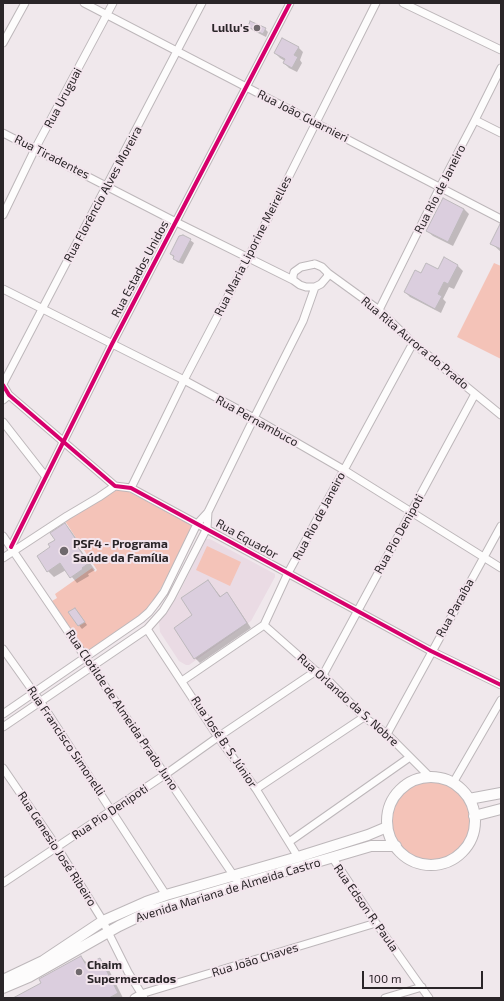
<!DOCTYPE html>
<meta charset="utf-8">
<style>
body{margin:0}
#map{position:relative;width:504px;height:1001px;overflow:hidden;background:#f0e8ec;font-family:"Exo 2",sans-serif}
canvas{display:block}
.frame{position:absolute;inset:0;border:4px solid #2a2528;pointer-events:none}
.scale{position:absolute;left:362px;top:971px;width:121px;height:18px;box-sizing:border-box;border:2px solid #2a2528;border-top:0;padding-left:5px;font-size:12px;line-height:14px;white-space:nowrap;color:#2a2528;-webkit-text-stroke:3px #f3e5ed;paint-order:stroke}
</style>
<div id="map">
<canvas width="504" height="1001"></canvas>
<div class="frame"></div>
<div class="scale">100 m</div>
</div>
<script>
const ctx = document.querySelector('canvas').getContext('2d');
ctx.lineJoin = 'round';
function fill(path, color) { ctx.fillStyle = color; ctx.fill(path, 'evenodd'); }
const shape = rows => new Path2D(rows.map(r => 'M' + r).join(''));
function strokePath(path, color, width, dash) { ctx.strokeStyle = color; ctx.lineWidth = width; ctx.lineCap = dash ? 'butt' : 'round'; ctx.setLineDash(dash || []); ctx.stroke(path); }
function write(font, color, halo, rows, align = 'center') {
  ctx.font = font + ' "Exo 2",sans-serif'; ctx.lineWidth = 4; ctx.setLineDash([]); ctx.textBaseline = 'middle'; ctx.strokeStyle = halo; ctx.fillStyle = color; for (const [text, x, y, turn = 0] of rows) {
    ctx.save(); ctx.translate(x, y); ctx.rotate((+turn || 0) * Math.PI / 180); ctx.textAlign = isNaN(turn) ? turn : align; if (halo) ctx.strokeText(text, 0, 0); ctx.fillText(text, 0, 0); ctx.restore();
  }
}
const built = shape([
 [206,539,210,539,275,574,275,577,251,621,189,665,186,665,179,661,160,632,159,622,177,597]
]);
const green = shape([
 [494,263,501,266,501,359,457,337],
 [117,490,127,491,195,527,152,604,141,614,87,653,52,601,57,598,55,594,92,568,95,572,97,570,63,518],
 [207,546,241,562,230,586,196,570],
 '390 821a41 41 0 1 1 82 0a41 41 0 1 1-82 0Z'
]);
const shadow = shape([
 [249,26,265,29,268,32,266,37,252,30],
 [298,47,303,52,300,60,302,63,297,72,289,68,284,63,285,61,280,58,275,53],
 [464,209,469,214,453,246,433,236,427,231],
 [501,228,501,252,491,243],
 [190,240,194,243,183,264,177,262,171,254],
 [444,259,458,266,463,271,454,289,449,287,443,299,446,302,441,313,410,297,405,292,421,274,438,271],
 [65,524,71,531,82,547,80,549,95,570,88,574,89,576,77,583,66,570,54,577,48,571,52,547],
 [208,581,221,597,226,593,231,598,251,628,200,663,195,658,194,616],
 [78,612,87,625,82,629,69,613],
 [81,957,88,964,100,959,107,966,123,998,15,998,43,984]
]);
const building = shape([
 [250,21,266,28,263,34,248,27,250,21],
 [282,38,299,47,294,55,298,57,292,68,283,63,285,59,274,53,282,38],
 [443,198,464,209,448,242,426,231,443,198],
 [500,224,501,224,501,249,490,244,500,224],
 [183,235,191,239,179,262,173,259,174,256,170,254,179,236,183,235],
 [444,257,458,265,448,284,444,282,438,294,442,296,435,309,404,292,415,270,421,273,426,263,438,269,444,257],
 [65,523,77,541,74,542,89,563,82,568,83,569,70,578,60,563,47,572,37,556,50,547,48,544,55,540,50,533,65,523],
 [208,580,220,597,227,592,247,623,194,659,174,628,192,615,181,598,208,580],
 [75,608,85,622,78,626,68,612,75,608],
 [81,956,86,965,100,958,118,993,109,998,13,998,41,983,39,979,81,956]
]);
const minor = shape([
 [84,3,501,219],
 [403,3,501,50],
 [3,43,25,3],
 [475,120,501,133],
 [3,133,176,222,293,280],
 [3,215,35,149,113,3],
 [315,264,322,267,328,273,327,277,321,284,315,287,306,287,300,285,293,280,293,276,294,272,301,267,315,264],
 [328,273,379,310,413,343,501,415],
 [3,289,184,380,254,418,344,470,501,568],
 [379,310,440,187,475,120,501,68],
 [3,384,202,3],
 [3,385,9,395,115,486,131,488,431,651,501,685],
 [3,400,9,395],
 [3,422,46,477],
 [131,488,184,380,248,258,376,3],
 [3,536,240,885],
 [11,547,112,344,290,3],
 [3,558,67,516,99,497,115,486],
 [264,625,316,671,323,675,364,717,387,734,430,777],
 [147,629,218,737,256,789,298,857],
 [3,649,40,701,166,895],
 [323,675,475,394],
 [182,681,264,625,288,573,413,343],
 [3,714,141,619,149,612,156,603,164,592,197,524,208,512,254,418,303,321,315,287],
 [3,727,147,629,163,611,171,598,207,528,208,512],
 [387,734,501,526],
 [3,768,57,847,103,921,108,932,128,972,144,998],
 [453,783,501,700],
 [256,789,364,717],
 [289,842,410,757],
 [332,857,376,923,429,998],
 [3,883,166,774,218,737,316,671],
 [134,998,141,994,376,923],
 [385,998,422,987]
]);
const secondary = shape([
 '387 821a44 44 0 1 1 88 0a44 44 0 1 1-88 0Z',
 [469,799,501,793],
 [474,816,501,809],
 [3,980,43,961,103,921,146,902,166,895,298,857,368,835,387,827],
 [3,988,29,977,119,926,150,911,371,846,396,846]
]);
const cycleway = shape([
 [3,385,9,395,115,486,131,488,431,651,501,685],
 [11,547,112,344,290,3]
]);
const markers = [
 [257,28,4,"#6f696d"],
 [64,551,5,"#6f696d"],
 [79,972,4,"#6f696d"]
];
const poiNames = [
 ["Lullu's",249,28,"right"],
 ["PSF4 - Programa",73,544],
 ["Saúde da Família",73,558],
 ["Chaim",87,965],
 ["Supermercados",87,979]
];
const streetNames = [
 ["Rua Uruguai",63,98,-62],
 ["Rua João Guarnieri",303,116,27],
 ["Rua Tiradentes",52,157,27],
 ["Rua Rio de Janeiro",440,189,-63],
 ["Rua Florêncio Alves Moreira",103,194,-62],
 ["Rua Maria Liporine Meirelles",253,246,-63],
 ["Rua Estados Unidos",140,269,-62],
 ["Rua Rita Aurora do Prado",415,343,40],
 ["Rua Pernambuco",257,421,29],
 ["Rua Rio de Janeiro",319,516,-62],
 ["Rua Pio Denipoti",399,534,-61],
 ["Rua Equador",247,539,29],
 ["Rua Paraíba",455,608,-61],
 ["Rua Orlando da S. Nobre",348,700,42],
 ["Rua Clotilde de Almeida Prado Juno",122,710,56],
 ["Rua Francisco Simonelli",66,741,56],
 ["Rua José B. S. Júnior",224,742,56],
 ["Rua Pio Denipoti",110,812,-34],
 ["Rua Genesio José Ribeiro",57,849,57],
 ["Avenida Mariana de Almeida Castro",228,890,-17],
 ["Rua Edson R. Paula",366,908,55],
 ["Rua João Chaves",255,960,-17]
];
fill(built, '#eadbe4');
fill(green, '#f4c3b8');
fill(shadow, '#0003');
fill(building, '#dbcede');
strokePath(building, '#bdb9bc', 1);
strokePath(minor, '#bdb7ba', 9);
strokePath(secondary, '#bdb7ba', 12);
strokePath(minor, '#fdfcfc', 7);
strokePath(secondary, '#fdfcfc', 10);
strokePath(cycleway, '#d6006c', 4);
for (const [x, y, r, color] of markers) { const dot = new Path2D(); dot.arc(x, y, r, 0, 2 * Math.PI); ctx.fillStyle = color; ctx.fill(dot); strokePath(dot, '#f3e5ed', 1.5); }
write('bold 12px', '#2a2528', '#f3e5ed', poiNames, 'left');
write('12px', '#2a2528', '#f3e5ed', streetNames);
</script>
